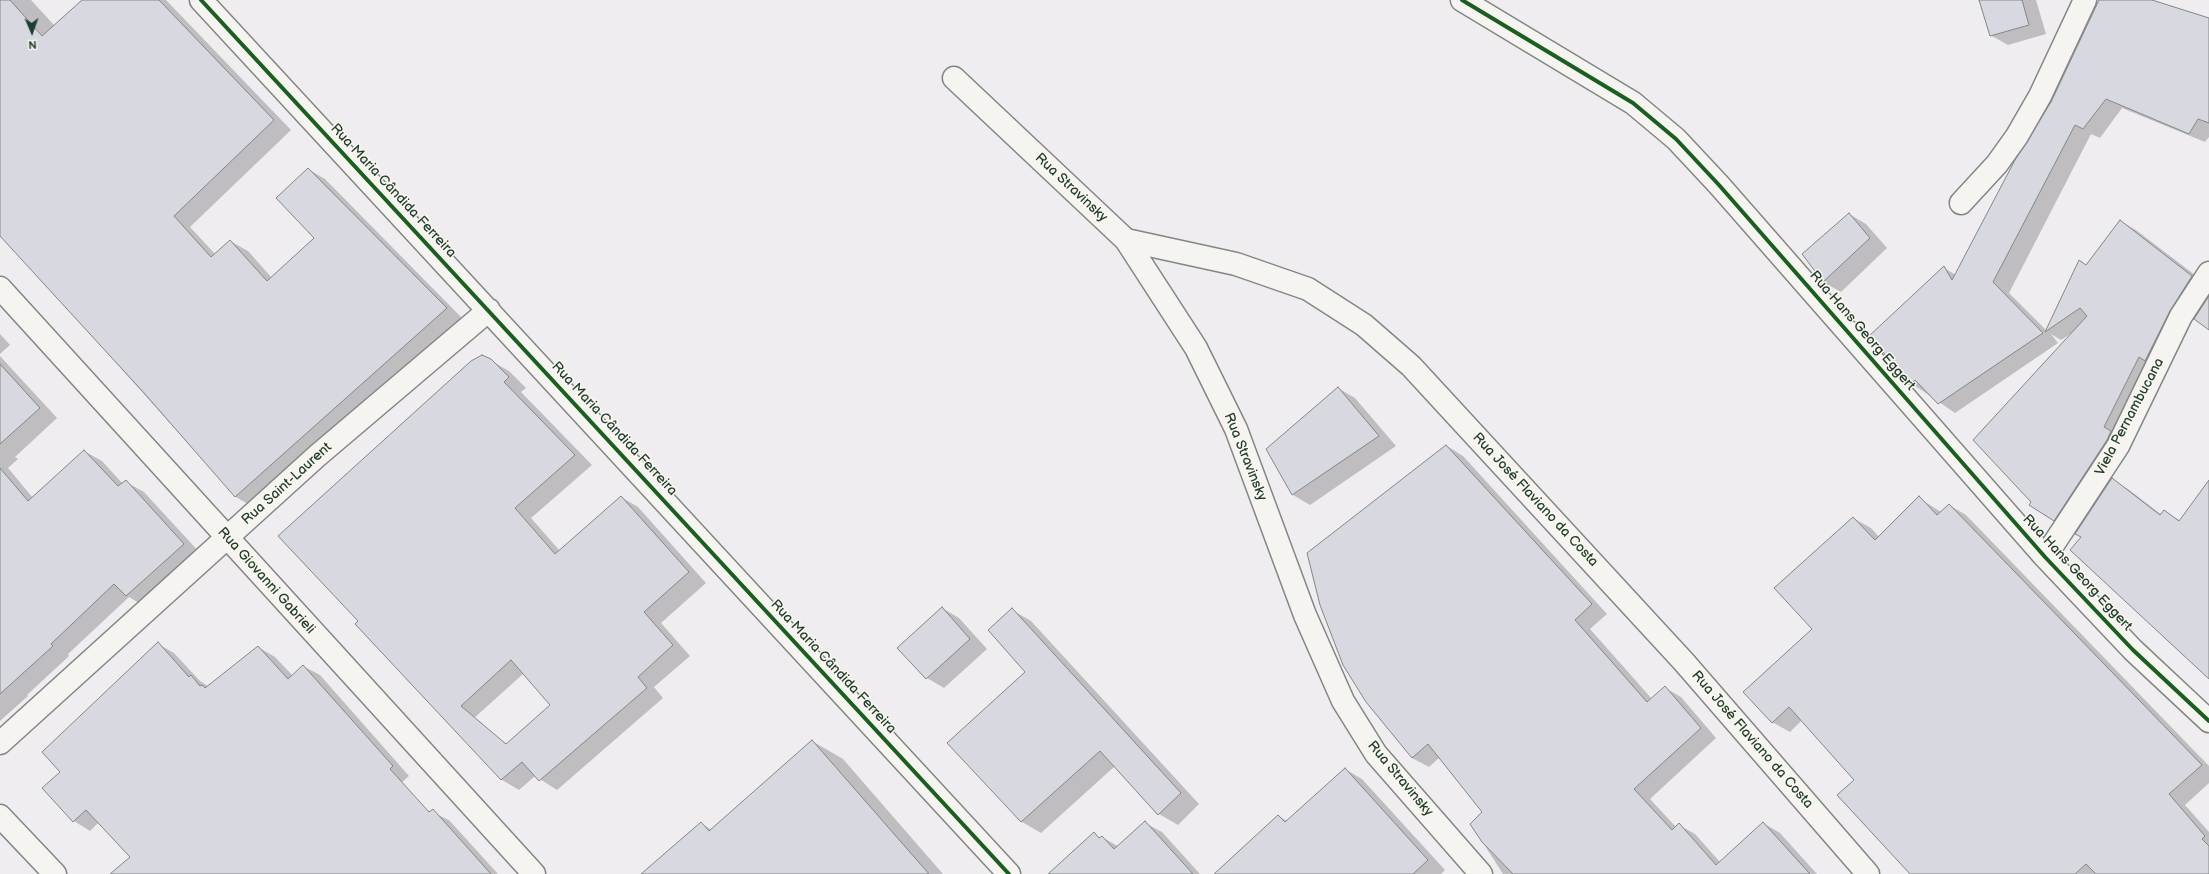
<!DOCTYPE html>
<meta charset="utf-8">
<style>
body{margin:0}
#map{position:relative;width:2209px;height:874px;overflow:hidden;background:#efedf0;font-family:"Balsamiq Sans",sans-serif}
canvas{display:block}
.north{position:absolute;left:12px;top:12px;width:40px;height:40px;-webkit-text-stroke:3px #fbf7ec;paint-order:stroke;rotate:178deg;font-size:11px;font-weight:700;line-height:16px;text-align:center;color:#1f3d34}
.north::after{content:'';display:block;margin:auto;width:14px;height:18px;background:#1f3d34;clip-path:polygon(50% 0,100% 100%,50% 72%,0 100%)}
</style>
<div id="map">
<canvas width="2209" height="874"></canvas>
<div class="north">N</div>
</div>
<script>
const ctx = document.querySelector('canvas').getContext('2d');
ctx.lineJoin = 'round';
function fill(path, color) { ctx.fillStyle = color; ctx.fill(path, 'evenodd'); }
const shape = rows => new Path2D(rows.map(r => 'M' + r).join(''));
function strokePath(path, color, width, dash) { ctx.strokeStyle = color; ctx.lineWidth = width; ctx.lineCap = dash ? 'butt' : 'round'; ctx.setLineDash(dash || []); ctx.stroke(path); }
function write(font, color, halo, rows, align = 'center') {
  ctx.font = font + ' "Balsamiq Sans",sans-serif'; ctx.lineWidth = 3; ctx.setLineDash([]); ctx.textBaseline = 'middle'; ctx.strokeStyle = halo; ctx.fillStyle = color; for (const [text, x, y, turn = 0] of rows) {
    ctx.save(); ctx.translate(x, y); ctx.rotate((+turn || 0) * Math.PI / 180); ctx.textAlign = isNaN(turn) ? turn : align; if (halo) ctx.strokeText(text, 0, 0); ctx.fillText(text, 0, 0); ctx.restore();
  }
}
const shadow = shape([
 [0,0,31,0,55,26,83,0,166,0,291,130,190,227,216,255,230,241,248,251,272,278,316,238,308,169,325,179,463,319,253,507,236,497,0,233],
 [1980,0,2036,0,2046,34,2008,45,1990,35],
 [2101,0,2152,0,2209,19,2209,137,2205,142,2122,108,2100,138,2091,134,2009,293,2046,330,2086,266,2120,221,2136,230,2208,285,2070,529,2054,520,2072,333,2061,340,2051,334,2058,343,1955,413,1911,383,1944,268,1956,275,2052,103],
 [1849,214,1866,224,1887,248,1841,292,1823,282,1803,254],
 [0,334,10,345,0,354],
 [0,356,57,418,15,457,18,459,8,468,33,498,84,451,102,461,123,484,126,482,144,492,201,554,144,606,129,597,68,654,69,656,27,695,28,696,0,721],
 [490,360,509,371,526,388,521,392,592,465,531,518,560,551,621,497,638,507,706,583,661,623,690,656,654,687,663,698,557,790,535,776,519,790,502,780,480,756,498,738,507,744,551,705,524,673,462,729,445,719],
 [1338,388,1355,398,1396,446,1310,505,1293,495,1267,450],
 [1447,446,1463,456,1607,614,1590,629,1652,699,1665,688,1681,697,1716,738,1650,799,1676,827,1679,825,1695,834,1720,862,1763,823,1780,833,1817,874,1503,874,1471,824,1483,812,1440,757,1429,767,1412,758],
 [2112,479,2128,489,2162,515,2164,511,2181,521,2209,507,2209,678,2082,537],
 [1919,498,1941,512,1949,505,1966,515,2209,766,2209,783,2185,805,2209,832,2209,874,1913,874,1855,780,1802,720,1790,732,1772,722,1813,629,1853,518,1871,528,1879,537],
 [942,608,959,618,987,649,944,688,927,678],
 [1012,610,1031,621,1199,804,1178,825,1159,814,1115,766,1041,833,1022,822,948,743,1026,672],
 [158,644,174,653,200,681,208,686,258,647,275,657,293,676,303,666,320,675,409,776,301,874,112,874,131,857,99,822,90,831,74,821,62,772],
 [812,741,843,759,943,874,660,874,701,823,712,830],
 [1345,769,1362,779,1445,870,1441,874,1215,874,1279,816,1287,821],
 [425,809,449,820,498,874,358,874],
 [1145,823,1162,832,1200,874,1099,874,1102,837,1119,847]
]);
const building = shape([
 [0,0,10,0,42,36,82,0,159,0,274,120,174,216,211,257,230,240,267,281,314,238,276,198,308,168,447,308,235,497,145,394,0,236,0,0],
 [1979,0,2022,0,2029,25,1990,36,1979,0],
 [2099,0,2152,0,2209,18,2209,123,2198,119,2189,134,2106,99,2083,129,2075,125,1993,282,2043,333,1938,404,1915,380,1911,384,1869,336,1944,266,1952,280,2015,160,2051,102,2099,0],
 [1849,213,1870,238,1823,282,1802,254,1849,213],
 [2120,220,2192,276,2170,311,2145,361,2139,357,2104,427,2111,431,2107,440,2054,521,2029,505,2031,502,1973,440,2087,316,2080,308,2045,332,2079,260,2086,265,2120,220],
 [2209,296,2209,330,2194,319,2209,296],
 [482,355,491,359,509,377,504,382,575,455,515,508,555,554,621,496,689,572,644,612,673,645,638,677,647,688,539,781,522,762,501,780,355,624,358,621,278,536,471,361,482,355],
 [511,660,550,705,506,744,461,706,511,660],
 [0,364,40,408,0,444,0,364],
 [1338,387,1379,436,1292,495,1266,449,1338,387],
 [1446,445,1592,604,1575,620,1647,702,1665,686,1701,728,1634,789,1672,830,1679,823,1716,865,1763,822,1810,874,1513,874,1482,842,1470,824,1482,812,1428,744,1412,758,1366,702,1343,665,1320,605,1307,553,1446,445],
 [84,450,118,486,126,480,184,544,126,596,114,584,51,644,53,646,0,694,0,468,28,501,84,450],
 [2112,478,2160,515,2164,510,2179,521,2209,480,2209,679,2070,550,2081,537,2075,534,2112,478],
 [1919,496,1937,515,1949,504,2202,765,2169,794,2205,836,2202,839,2209,846,2209,874,2096,874,2086,864,2075,874,1910,874,1837,795,1854,780,1789,707,1772,723,1743,692,1812,629,1774,588,1853,517,1875,540,1919,496],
 [942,607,970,639,926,679,897,648,942,607],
 [1012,608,1181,793,1158,815,1100,751,1021,822,947,743,1025,672,988,630,1012,608],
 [158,642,189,677,191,675,200,686,202,685,205,688,258,646,288,679,303,665,393,766,390,769,429,812,433,809,491,874,110,874,130,857,86,810,73,822,42,788,60,772,42,752,158,642],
 [812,740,929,874,641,874,701,822,709,831,812,740],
 [1345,768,1428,860,1413,874,1214,874,1278,815,1285,822,1345,768],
 [1145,821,1193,874,1048,874,1094,832,1099,838,1102,836,1114,849,1145,821]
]);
const minor = shape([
 [201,0,1009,874],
 [1462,0,1633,103,1676,139,1719,185,2045,557,2133,650,2209,721],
 [954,78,1126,240,1196,348,1236,429,1305,615,1343,701,1376,754,1481,874],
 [1961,203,1997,164,2017,136,2040,96,2085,0],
 [1126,240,1236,264,1308,289,1364,325,1411,366,1684,662,1868,874],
 [0,288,534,874],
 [2045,557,2118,446,2181,316,2209,273],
 [0,743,317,456,489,310],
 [0,816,55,874]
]);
const cycleway = shape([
 [201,0,1009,874],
 [1462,0,1633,103,1676,139,1719,185,2045,557,2133,650,2209,721]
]);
const streetNames = [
 ["Rua Stravinsky",1071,188,43],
 ["Rua Maria Cândida Ferreira",393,191,47],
 ["Rua Hans Georg Eggert",1862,331,49],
 ["Viela Pernambucana",2130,417,-62],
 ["Rua Maria Cândida Ferreira",614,429,47],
 ["Rua Stravinsky",1245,457,68],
 ["Rua Saint-Laurent",287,484,-42],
 ["Rua José Flaviano da Costa",1535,500,47],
 ["Rua Hans Georg Eggert",2077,573,47],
 ["Rua Giovanni Gabrieli",266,581,48],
 ["Rua Maria Cândida Ferreira",833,667,47],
 ["Rua José Flaviano da Costa",1752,740,49],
 ["Rua Stravinsky",1400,779,50]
];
fill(shadow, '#0003');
fill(building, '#d7d8e0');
strokePath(building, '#828786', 1);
strokePath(minor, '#828786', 25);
strokePath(minor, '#f5f4f1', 22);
strokePath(cycleway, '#1b5e20', 4);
write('14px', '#1f3d34', '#fbf7ec', streetNames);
</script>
